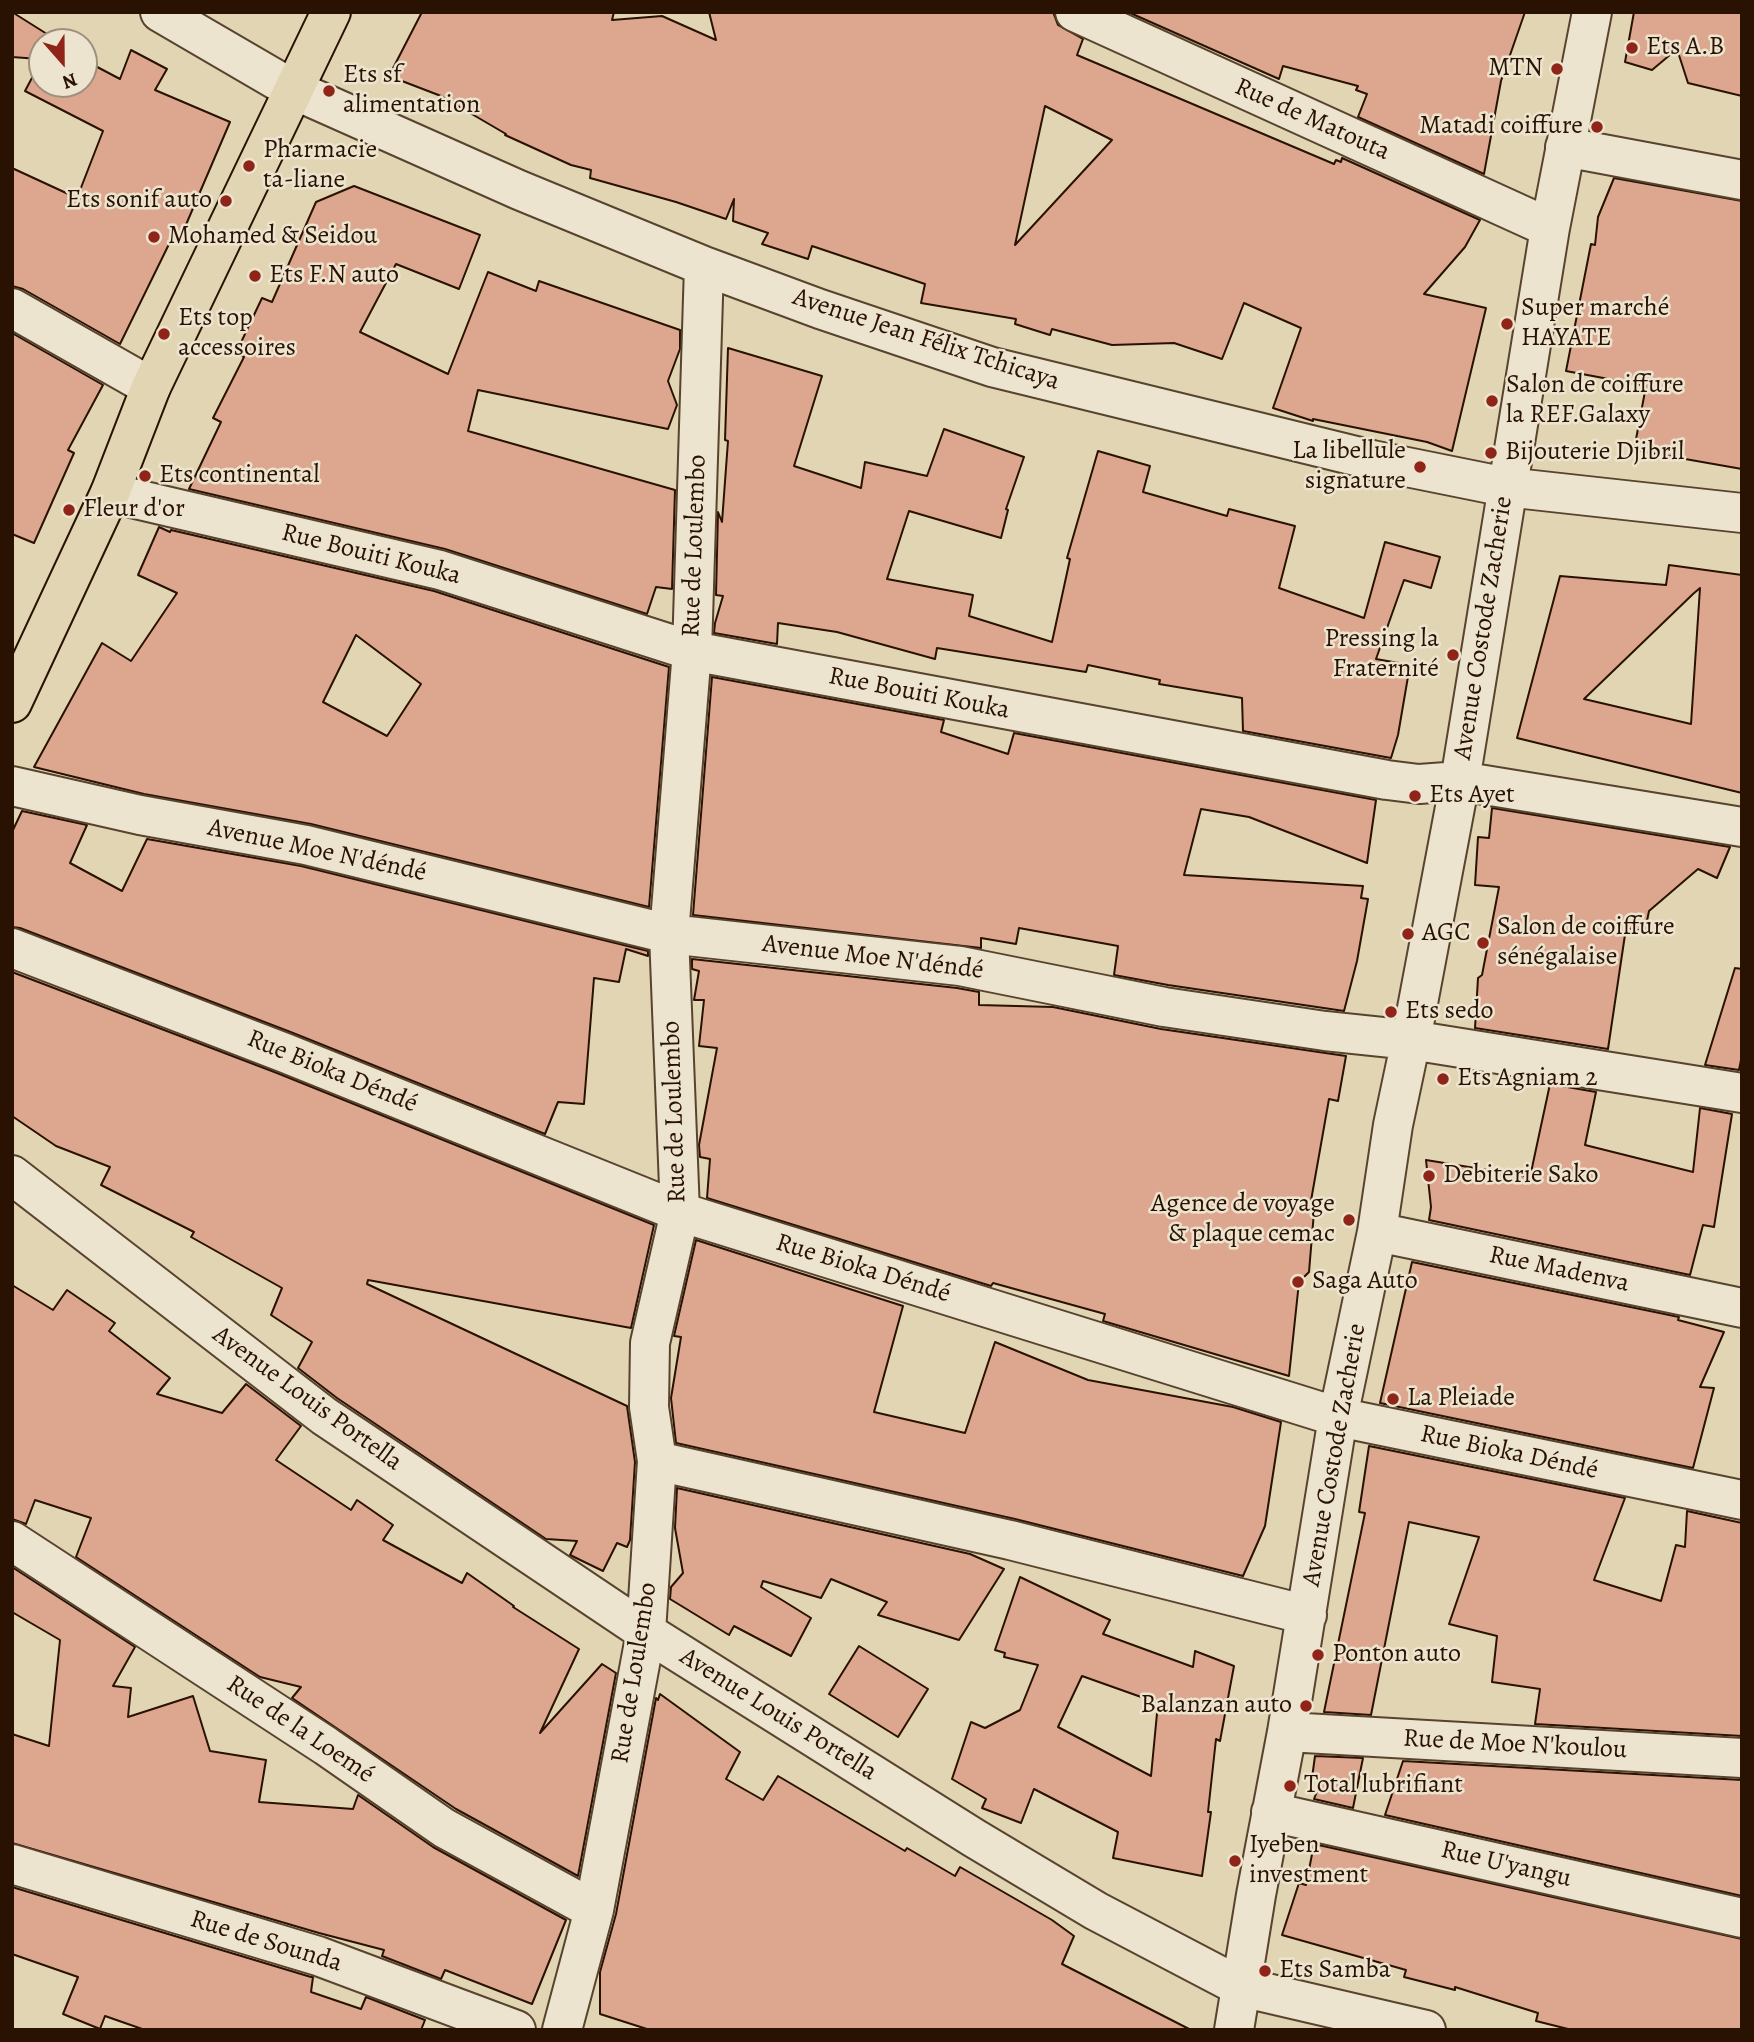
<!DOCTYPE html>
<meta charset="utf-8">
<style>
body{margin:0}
#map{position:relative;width:1754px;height:2042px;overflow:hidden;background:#e1d5b3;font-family:Alegreya,serif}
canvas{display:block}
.frame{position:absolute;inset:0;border:14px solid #2a1202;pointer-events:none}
.north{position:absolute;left:28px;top:28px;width:70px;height:70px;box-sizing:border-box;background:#ece4ce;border:2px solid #9e907c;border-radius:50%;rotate:159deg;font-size:19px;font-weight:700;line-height:28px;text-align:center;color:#2a1202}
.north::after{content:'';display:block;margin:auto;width:24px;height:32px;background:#8f2418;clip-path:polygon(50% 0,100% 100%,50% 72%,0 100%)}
</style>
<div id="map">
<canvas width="1754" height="2042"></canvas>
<div class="frame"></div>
<div class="north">N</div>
</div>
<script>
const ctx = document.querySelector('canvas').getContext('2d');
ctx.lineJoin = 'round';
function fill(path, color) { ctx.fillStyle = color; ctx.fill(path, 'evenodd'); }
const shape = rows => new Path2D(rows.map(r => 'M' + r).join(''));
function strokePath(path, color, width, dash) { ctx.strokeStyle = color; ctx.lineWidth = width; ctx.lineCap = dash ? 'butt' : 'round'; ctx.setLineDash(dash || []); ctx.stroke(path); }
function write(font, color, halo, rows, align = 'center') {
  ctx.font = font + ' Alegreya,serif'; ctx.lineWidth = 5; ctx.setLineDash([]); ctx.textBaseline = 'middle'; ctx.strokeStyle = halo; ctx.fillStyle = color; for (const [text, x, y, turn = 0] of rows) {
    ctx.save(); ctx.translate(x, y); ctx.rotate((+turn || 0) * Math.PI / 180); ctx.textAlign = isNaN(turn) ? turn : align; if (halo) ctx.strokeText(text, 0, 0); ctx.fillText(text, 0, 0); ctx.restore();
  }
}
const building = shape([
 [12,12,47,34,47,42,42,42,42,55,39,59,12,57,12,12],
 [422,12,614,12,612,20,662,16,716,40,709,12,1053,12,1058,25,1083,39,1077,55,1334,164,1336,160,1341,162,1342,158,1480,220,1465,247,1424,294,1486,308,1452,451,1427,442,1313,419,1313,421,1273,408,1301,328,1244,303,1222,359,1174,343,1112,345,1052,329,1050,335,1015,324,1016,319,921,303,925,284,812,246,808,259,762,244,768,233,733,221,734,199,726,219,676,202,590,178,591,170,571,165,505,135,506,134,441,96,389,76,422,12],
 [1045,106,1112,140,1015,245,1045,106],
 [1128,12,1525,12,1501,81,1484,174,1358,117,1367,94,1356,90,1358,86,1283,66,1279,79,1128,12],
 [1634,12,1742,12,1742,96,1688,83,1677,49,1652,70,1625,62,1634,12],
 [131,50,167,69,155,90,230,122,179,241,172,238,120,344,23,289,12,286,12,168,77,198,103,131,25,91,42,59,42,84,84,84,84,60,120,79,131,50],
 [1614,178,1742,201,1742,469,1634,450,1646,386,1566,371,1591,244,1595,245,1598,217,1614,178],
 [354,186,480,235,459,289,396,264,360,332,448,374,488,272,536,291,539,281,680,330,680,349,668,381,677,405,668,429,478,390,468,431,675,490,672,589,656,587,647,614,445,549,189,489,221,422,213,418,244,357,236,353,262,298,272,302,316,202,354,186],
 [12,333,103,385,68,450,74,453,34,543,12,534,12,333],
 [728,348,822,376,794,466,861,488,865,462,927,476,944,429,1024,457,1006,509,1008,510,1001,538,909,511,887,579,973,595,969,616,1052,642,1070,559,1067,558,1098,451,1150,466,1143,492,1227,516,1229,509,1295,526,1279,588,1364,618,1385,542,1440,557,1431,588,1404,580,1376,659,1410,665,1398,735,1391,758,1243,731,1242,698,1159,684,1160,680,1088,665,1086,672,937,648,935,659,837,632,778,623,777,644,714,633,715,623,723,596,716,595,718,512,722,522,728,441,725,440,728,348],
 [159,527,170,532,171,530,434,591,669,667,649,907,311,824,144,794,34,767,102,643,131,661,177,593,138,575,159,527],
 [356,635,421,684,387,736,323,702,356,635],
 [1669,565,1742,575,1742,793,1517,738,1560,576,1666,585,1669,565],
 [1700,588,1691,724,1584,699,1693,594,1700,588],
 [712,677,944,720,941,732,1008,754,1014,733,1376,800,1367,863,1249,817,1201,809,1184,875,1363,886,1361,898,1368,899,1357,961,1344,1011,1168,985,1114,975,1118,946,1019,928,1016,944,981,938,981,948,693,915,712,677],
 [1492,808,1730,847,1717,878,1698,869,1649,911,1645,931,1626,928,1608,1049,1475,1028,1478,978,1482,975,1499,887,1475,885,1478,837,1489,838,1492,808],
 [22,811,87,825,70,863,122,891,147,839,301,866,648,951,648,956,626,949,619,982,594,978,584,1104,558,1102,545,1134,293,1033,20,928,12,927,12,832,22,811],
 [692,959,957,988,979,992,979,1005,1053,1007,1161,1029,1346,1056,1338,1101,1329,1099,1309,1212,1314,1212,1309,1272,1299,1282,1289,1376,1103,1321,1105,1314,993,1283,991,1286,707,1198,710,1159,700,1157,699,1145,717,1048,699,1046,704,1000,694,1000,699,971,692,969,692,959],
 [1735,968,1742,969,1742,1055,1739,1070,1705,1065,1735,968],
 [12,972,277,1073,654,1225,631,1328,368,1280,367,1284,627,1406,635,1462,630,1540,627,1547,617,1543,603,1571,570,1555,577,1541,546,1539,337,1398,298,1368,312,1342,271,1315,282,1288,191,1237,194,1232,101,1185,110,1167,56,1146,12,1116,12,972],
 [1550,1084,1596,1092,1585,1145,1693,1172,1700,1108,1732,1114,1714,1227,1703,1225,1690,1275,1429,1220,1431,1207,1426,1160,1530,1177,1550,1084],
 [696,1240,903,1306,874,1412,965,1433,995,1342,1088,1380,1233,1407,1281,1422,1265,1526,1243,1576,1015,1519,676,1443,671,1398,681,1337,674,1336,696,1240],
 [1412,1262,1679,1317,1678,1320,1724,1332,1700,1387,1714,1388,1693,1468,1380,1403,1412,1262],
 [12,1285,53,1310,67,1290,115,1323,109,1331,170,1378,157,1394,222,1413,246,1384,301,1426,276,1460,351,1510,357,1500,393,1525,383,1540,462,1583,467,1573,514,1606,513,1607,579,1649,540,1733,602,1664,616,1673,578,1876,456,1809,292,1698,301,1687,260,1677,76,1557,91,1518,35,1500,26,1524,12,1519,12,1285],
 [1369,1446,1625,1498,1594,1580,1661,1601,1676,1545,1685,1547,1687,1511,1742,1523,1742,1736,1535,1724,1540,1689,1492,1682,1497,1636,1449,1624,1479,1537,1409,1522,1371,1715,1324,1712,1365,1513,1359,1512,1369,1446],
 [677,1488,970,1554,1004,1569,959,1640,878,1615,887,1602,831,1579,821,1598,763,1581,761,1587,811,1618,791,1656,734,1626,729,1635,670,1599,671,1587,683,1573,675,1528,677,1488],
 [12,1567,135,1647,113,1686,131,1688,128,1717,193,1696,210,1751,266,1760,259,1802,353,1809,358,1795,433,1847,566,1920,532,2004,445,1970,441,1979,382,1956,384,1950,319,1933,12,1843,12,1734,49,1746,60,1640,12,1612,12,1567],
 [1020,1577,1110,1620,1103,1634,1193,1667,1195,1651,1234,1666,1220,1741,1216,1739,1208,1812,1211,1812,1202,1876,1113,1858,1118,1832,1034,1789,1021,1823,982,1808,986,1799,952,1779,971,1722,985,1728,1020,1710,1038,1665,1004,1657,1005,1653,995,1650,1020,1577],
 [1082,1676,1158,1703,1151,1776,1058,1727,1082,1676],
 [859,1646,928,1689,898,1737,829,1694,859,1646],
 [660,1694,740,1752,726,1779,763,1800,778,1776,905,1851,907,1848,955,1876,960,1867,1052,1920,1074,1936,1062,1964,1191,2030,650,2030,600,2014,600,1972,616,1914,656,1698,658,1700,660,1694],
 [1315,1756,1363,1758,1353,1808,1314,1799,1322,1779,1312,1778,1315,1756],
 [1403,1761,1742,1780,1742,1896,1385,1815,1403,1761],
 [1314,1844,1742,1939,1742,2030,1572,2030,1536,2021,1538,2013,1455,1987,1455,1990,1404,1977,1406,1970,1282,1935,1299,1883,1306,1885,1314,1844],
 [12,1887,311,1977,313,1977,311,1992,361,2009,366,1997,425,2020,421,2030,145,2030,105,2016,100,2029,63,2014,78,1977,12,1954,12,1887]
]);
const minor = shape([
 [160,12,292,89,519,190,704,266,820,309,992,367,1372,460,1506,487,1742,513],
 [1075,12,1550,228],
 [1565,147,1742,180],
 [12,308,151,387],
 [110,493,440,570,692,651,1387,780,1419,784,1460,781,1742,827],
 [12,786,140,815,306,845,669,934,960,966,1164,1007,1325,1031,1411,1040,1742,1093],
 [12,948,285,1053,680,1212,1338,1417,1742,1500],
 [12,1175,324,1416,646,1632,974,1838,1096,1911,1241,1987,1426,2030],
 [1377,1232,1742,1308],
 [657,1461,1010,1540,1307,1615],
 [12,1541,326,1746,444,1828,594,1910],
 [1287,1732,1742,1758],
 [1271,1812,1742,1918],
 [12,1864,318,1956,516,2030],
 [562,2030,594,1910,646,1632,657,1461,649,1407,650,1343,680,1212,669,934,692,651,704,266],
 [1234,2030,1256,1895,1287,1732,1338,1417,1377,1232,1393,1125,1411,1040,1460,781,1550,228,1592,12]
]);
const major = shape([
 [12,703,110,493,151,387,331,12]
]);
const markers = [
 [1632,48,7,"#8f2418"],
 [1557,69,7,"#8f2418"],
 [329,91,7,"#8f2418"],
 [1597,127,7,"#8f2418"],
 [249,166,7,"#8f2418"],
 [226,201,7,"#8f2418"],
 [154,237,7,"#8f2418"],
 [255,276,7,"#8f2418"],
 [1507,324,7,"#8f2418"],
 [164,334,7,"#8f2418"],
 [1492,401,7,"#8f2418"],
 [1491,453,7,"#8f2418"],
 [1420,467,7,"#8f2418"],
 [145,476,7,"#8f2418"],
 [69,510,7,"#8f2418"],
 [1453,655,7,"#8f2418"],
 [1415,796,7,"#8f2418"],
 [1408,934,7,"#8f2418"],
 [1483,943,7,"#8f2418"],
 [1391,1012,7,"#8f2418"],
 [1443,1079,7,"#8f2418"],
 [1429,1176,7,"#8f2418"],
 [1349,1220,7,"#8f2418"],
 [1298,1282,7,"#8f2418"],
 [1393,1399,7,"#8f2418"],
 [1318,1655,7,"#8f2418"],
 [1306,1706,7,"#8f2418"],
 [1290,1786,7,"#8f2418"],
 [1235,1861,7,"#8f2418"],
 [1265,1971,7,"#8f2418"]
];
const poiNames = [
 ["Ets A.B",1646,48],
 ["MTN",1543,69,"right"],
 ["Ets sf",343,76],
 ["alimentation",343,106],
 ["Matadi coiffure",1583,127,"right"],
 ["Pharmacie",263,151],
 ["ta-liane",263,181],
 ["Ets sonif auto",212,201,"right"],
 ["Mohamed & Seidou",168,237],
 ["Ets F.N auto",269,276],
 ["Super marché",1521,309],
 ["HAYATE",1521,339],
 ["Ets top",178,319],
 ["accessoires",178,349],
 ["Salon de coiffure",1506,386],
 ["la REF.Galaxy",1506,416],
 ["La libellule",1406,452,"right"],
 ["signature",1406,482,"right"],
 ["Bijouterie Djibril",1505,453],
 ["Ets continental",159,476],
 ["Fleur d'or",83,510],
 ["Pressing la",1439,640,"right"],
 ["Fraternité",1439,670,"right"],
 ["Ets Ayet",1429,796],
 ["Salon de coiffure",1497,928],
 ["sénégalaise",1497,958],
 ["AGC",1422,934],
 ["Ets sedo",1405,1012],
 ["Ets Agniam 2",1457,1079],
 ["Debiterie Sako",1443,1176],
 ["Agence de voyage",1335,1205,"right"],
 ["& plaque cemac",1335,1235,"right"],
 ["Saga Auto",1312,1282],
 ["La Pleiade",1407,1399],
 ["Ponton auto",1332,1655],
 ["Balanzan auto",1292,1706,"right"],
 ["Total lubrifiant",1304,1786],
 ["Iyeben",1249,1846],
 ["investment",1249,1876],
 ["Ets Samba",1279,1971]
];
const streetNames = [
 ["Rue de Matouta",1312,120,24],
 ["Avenue Jean Félix Tchicaya",926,340,18],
 ["Rue de Loulembo",695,546,-88],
 ["Rue Bouiti Kouka",371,555,14],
 ["Avenue Costode Zacherie",1484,628,-81],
 ["Rue Bouiti Kouka",919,694,11],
 ["Avenue Moe N'déndé",317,851,12],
 ["Avenue Moe N'déndé",873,958,7],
 ["Rue Bioka Déndé",332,1072,22],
 ["Rue de Loulembo",675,1112,-92],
 ["Rue Bioka Déndé",863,1269,17],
 ["Rue Madenva",1559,1270,12],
 ["Avenue Louis Portella",307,1399,36],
 ["Rue Bioka Déndé",1509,1453,12],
 ["Avenue Costode Zacherie",1335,1455,-80],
 ["Rue de Loulembo",635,1673,-81],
 ["Avenue Louis Portella",778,1715,32],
 ["Rue de la Loemé",300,1730,34],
 ["Rue de Moe N'koulou",1515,1745,3],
 ["Rue U'yangu",1506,1865,13],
 ["Rue de Sounda",266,1942,17]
];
fill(building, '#dda68e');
strokePath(building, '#2a1202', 2);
strokePath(minor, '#58432e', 42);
strokePath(major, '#2a1202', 42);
strokePath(minor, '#ece4ce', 38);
strokePath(major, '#e1d5b3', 38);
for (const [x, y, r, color] of markers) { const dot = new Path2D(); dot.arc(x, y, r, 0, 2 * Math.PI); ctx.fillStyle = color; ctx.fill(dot); strokePath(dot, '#ece4ce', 2.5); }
write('26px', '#2a1202', '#ece4ce', poiNames, 'left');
write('26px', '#2a1202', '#ece4ce', streetNames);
</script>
